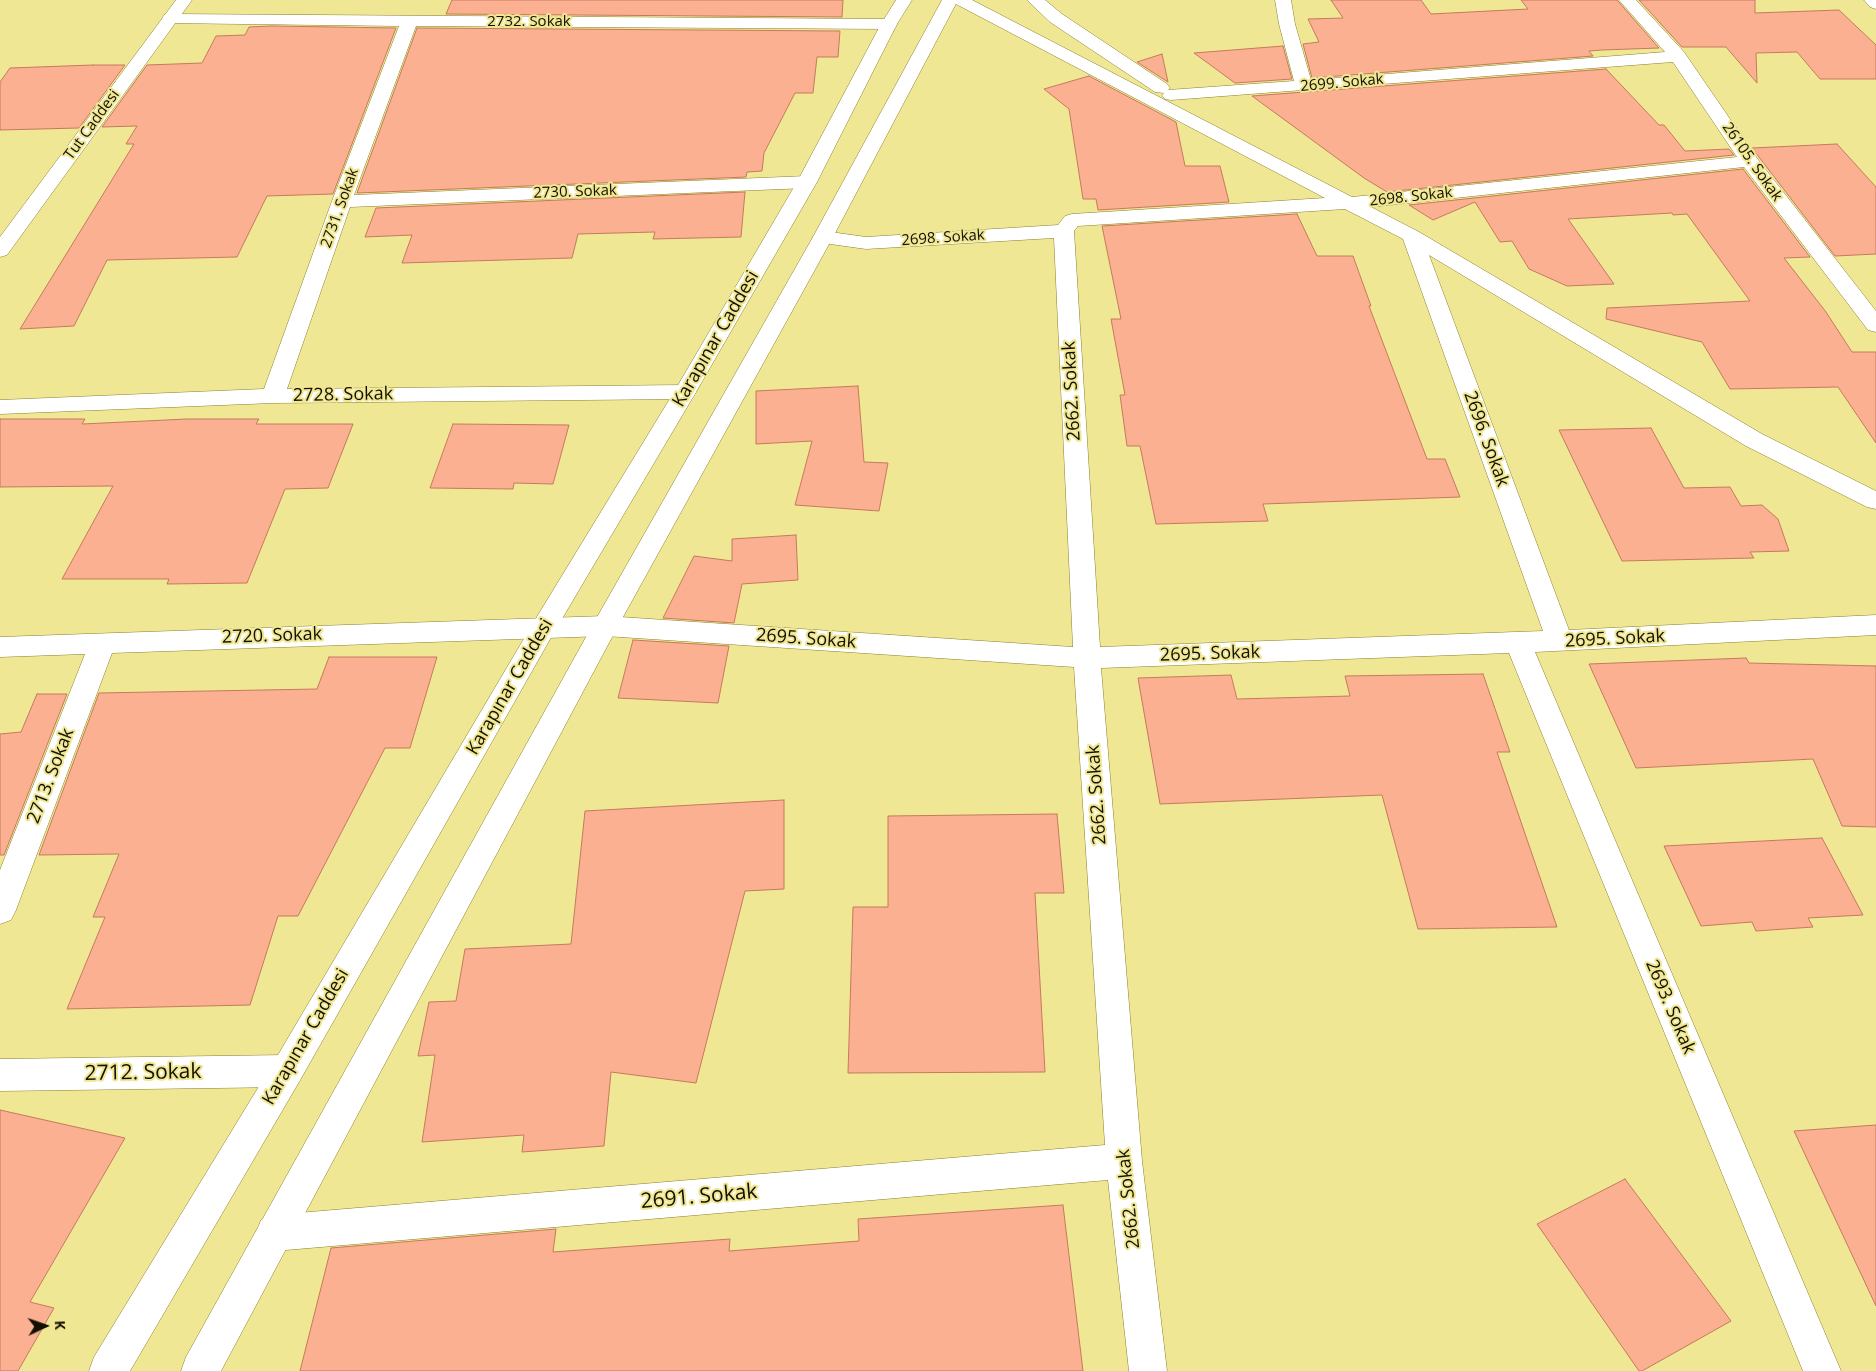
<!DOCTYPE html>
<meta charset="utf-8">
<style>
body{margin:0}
#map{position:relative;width:1876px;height:1371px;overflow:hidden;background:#f0e795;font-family:"Open Sans",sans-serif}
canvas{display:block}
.north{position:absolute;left:20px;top:1301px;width:50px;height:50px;-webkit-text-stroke:4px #f0e795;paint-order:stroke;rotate:87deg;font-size:14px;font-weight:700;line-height:20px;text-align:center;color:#131000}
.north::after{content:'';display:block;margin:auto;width:18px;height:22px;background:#131000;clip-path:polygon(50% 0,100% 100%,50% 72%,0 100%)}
</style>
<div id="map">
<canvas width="1876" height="1371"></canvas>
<div class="north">K</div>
</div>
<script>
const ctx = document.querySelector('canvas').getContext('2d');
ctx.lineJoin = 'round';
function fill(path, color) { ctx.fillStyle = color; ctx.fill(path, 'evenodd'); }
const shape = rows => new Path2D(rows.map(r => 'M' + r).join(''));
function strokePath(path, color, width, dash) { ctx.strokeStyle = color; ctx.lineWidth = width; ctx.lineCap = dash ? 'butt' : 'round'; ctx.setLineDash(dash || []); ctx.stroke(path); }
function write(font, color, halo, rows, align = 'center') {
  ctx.font = font + ' "Open Sans",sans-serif'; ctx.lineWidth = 4; ctx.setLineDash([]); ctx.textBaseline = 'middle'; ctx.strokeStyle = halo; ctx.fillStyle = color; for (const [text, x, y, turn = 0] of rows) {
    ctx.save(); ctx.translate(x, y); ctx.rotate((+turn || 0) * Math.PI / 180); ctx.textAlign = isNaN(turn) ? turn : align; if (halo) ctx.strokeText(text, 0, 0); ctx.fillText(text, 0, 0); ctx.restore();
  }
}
const building = shape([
 [452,0,843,0,842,17,446,14,452,0],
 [1331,0,1421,0,1431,14,1528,9,1521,0,1617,0,1659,48,1602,50,1589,51,1593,56,1312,78,1303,44,1319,42,1308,19,1343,18,1331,0],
 [1639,0,1755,0,1755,13,1839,10,1876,45,1876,79,1820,79,1797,52,1756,53,1757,83,1726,47,1682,47,1639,0],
 [272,26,396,28,333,194,267,196,237,257,107,260,74,326,20,329,134,144,126,144,137,126,102,127,147,65,202,63,216,36,245,35,249,27,272,26],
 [417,28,840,31,838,57,817,57,813,93,795,93,764,153,762,171,747,172,746,177,357,193,417,28],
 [1283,46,1292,79,1235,83,1194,53,1283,46],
 [1162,54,1168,82,1137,62,1162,54],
 [93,65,125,65,79,128,0,130,0,82,10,68,93,65],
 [1606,69,1659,125,1664,125,1685,151,1729,149,1734,155,1387,192,1364,178,1252,96,1606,69],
 [1089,76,1176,122,1185,166,1220,166,1229,202,1098,210,1096,199,1083,199,1069,109,1044,89,1089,76],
 [1837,144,1876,187,1876,254,1835,256,1752,148,1837,144],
 [1743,169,1810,257,1784,258,1826,312,1852,352,1876,352,1876,443,1838,387,1730,389,1702,342,1606,319,1607,308,1750,301,1687,214,1673,215,1672,213,1568,219,1614,284,1567,286,1529,269,1512,241,1500,242,1475,202,1433,220,1409,205,1743,169],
 [745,192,741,237,653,239,655,232,578,234,572,258,402,263,412,235,365,237,376,208,745,192],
 [1297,214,1317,256,1353,256,1371,306,1369,306,1427,459,1445,459,1460,497,1263,504,1268,521,1156,524,1140,446,1127,446,1120,395,1125,395,1111,319,1121,319,1102,226,1297,214],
 [858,386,864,462,888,463,879,511,795,505,812,441,756,444,756,391,858,386],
 [0,419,85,419,82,424,187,419,259,419,256,424,353,424,328,488,285,489,247,583,167,584,169,579,62,579,113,486,0,487,0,419],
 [453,424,569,425,553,484,514,483,513,489,430,488,453,424],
 [1651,428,1684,488,1730,487,1741,506,1762,505,1778,519,1789,551,1750,552,1754,558,1622,561,1559,430,1651,428],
 [796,535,798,580,742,584,734,623,663,618,694,556,732,561,732,539,796,535],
 [633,640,729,646,718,703,618,698,633,640],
 [329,657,437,657,410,748,385,748,298,916,278,916,250,1005,67,1009,105,917,93,917,119,854,39,855,99,693,317,689,329,657],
 [1746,658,1749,663,1876,666,1876,827,1842,826,1813,759,1636,768,1589,664,1746,658],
 [1483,674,1510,752,1497,752,1557,927,1418,929,1382,795,1160,804,1138,678,1231,675,1237,699,1350,696,1345,676,1483,674],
 [37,694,67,694,4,855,0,855,0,734,21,732,37,694],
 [784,800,784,889,745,891,696,1083,611,1072,604,1146,522,1152,524,1135,422,1142,435,1055,418,1056,429,1002,456,1001,465,949,571,944,585,811,784,800],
 [1057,814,1064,893,1035,893,1045,1072,848,1073,853,907,888,907,888,816,1057,814],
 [1822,838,1863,915,1808,918,1813,927,1756,931,1752,922,1701,926,1664,846,1822,838],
 [0,1110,125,1138,30,1302,54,1308,18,1371,0,1371,0,1110],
 [1876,1125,1876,1306,1794,1131,1876,1125],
 [1625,1179,1731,1321,1642,1371,1639,1371,1537,1224,1625,1179],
 [1063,1205,1083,1371,300,1371,331,1248,556,1229,553,1252,730,1239,729,1251,859,1241,858,1219,1063,1205]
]);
const minor = shape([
 [952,0,972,0,1352,197,1737,157,1673,62,1171,100,1165,99,1162,95,1164,93,1155,92,1050,22,1027,0,1045,0,1062,14,1167,84,1170,88,1168,90,1294,81,1279,24,1275,0,1291,0,1295,24,1311,80,1665,52,1619,0,1636,0,1684,52,1756,157,1876,311,1876,332,1868,330,1744,167,1371,207,1419,232,1762,434,1876,491,1876,509,1867,507,1746,446,1429,255,1569,630,1876,615,1876,635,1535,652,1841,1371,1803,1371,1509,653,1101,668,1142,1161,1167,1371,1129,1371,1108,1180,274,1251,261,1246,256,1233,261,1220,274,1215,1105,1145,1074,667,605,636,112,653,16,910,11,920,0,924,0,870,85,654,0,657,0,637,605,616,1073,647,1054,238,866,249,823,243,816,241,813,237,816,233,823,231,866,237,1058,225,1065,216,1072,214,1325,198,954,3,952,0],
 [1345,209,1403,239,1543,631,1100,647,1074,231,1078,226,1345,209],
 [1864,0,1876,0,1876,9,1870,7,1864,0],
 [170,14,889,19,895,20,897,24,895,28,889,29,416,26,354,195,807,176,814,178,817,182,814,186,807,188,350,207,287,389,685,385,693,387,696,392,693,397,685,399,273,403,0,414,0,400,264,389,332,201,399,26,164,23,162,19,164,15,170,14],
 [287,1055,299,1060,304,1071,299,1082,287,1087,0,1091,0,1059,287,1055]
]);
const tertiary = shape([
 [176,0,192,0,7,255,0,257,0,237,176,0]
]);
const secondary = shape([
 [896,0,912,0,897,24,817,182,696,392,553,634,299,1082,130,1371,89,1371,94,1357,275,1060,535,620,674,392,797,182,881,24,896,0],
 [942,0,958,0,833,237,618,626,221,1371,181,1371,186,1357,596,619,813,237,942,0]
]);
const farStreetnames = [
 ["2732. Sokak",529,22],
 ["2699. Sokak",1342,83,-5],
 ["Tut Caddesi",92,125,-54],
 ["26105. Sokak",1752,162,55],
 ["2730. Sokak",575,192,-2],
 ["2698. Sokak",1411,197,-6],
 ["2731. Sokak",340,208,-70],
 ["2698. Sokak",943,238,-4]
];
const streetNames = [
 ["Karapınar Caddesi",716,339,-60],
 ["2662. Sokak",1072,391,-93],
 ["2728. Sokak",343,395,-1],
 ["2696. Sokak",1486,439,70],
 ["2720. Sokak",272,636,-2],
 ["2695. Sokak",806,639,4],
 ["2695. Sokak",1615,639,-3],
 ["2695. Sokak",1210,654,-2],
 ["Karapınar Caddesi",510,687,-60],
 ["2713. Sokak",51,776,-69],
 ["2662. Sokak",1097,795,-94],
 ["2693. Sokak",1670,1007,67],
 ["Karapınar Caddesi",306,1037,-60],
 ["2662. Sokak",1129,1199,-96]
];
const nearStreetnames = [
 ["2712. Sokak",143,1073,-1],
 ["2691. Sokak",699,1197,-5]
];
fill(building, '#fab091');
strokePath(building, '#c47a5b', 1);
strokePath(minor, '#89802d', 1);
strokePath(tertiary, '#89802d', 1);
strokePath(secondary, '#89802d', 1);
fill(minor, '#fff');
fill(tertiary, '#fff');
fill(secondary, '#fff');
write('15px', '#131000', '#f0e795', farStreetnames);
write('18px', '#131000', '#f0e795', streetNames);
write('21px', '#131000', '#f0e795', nearStreetnames);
</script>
